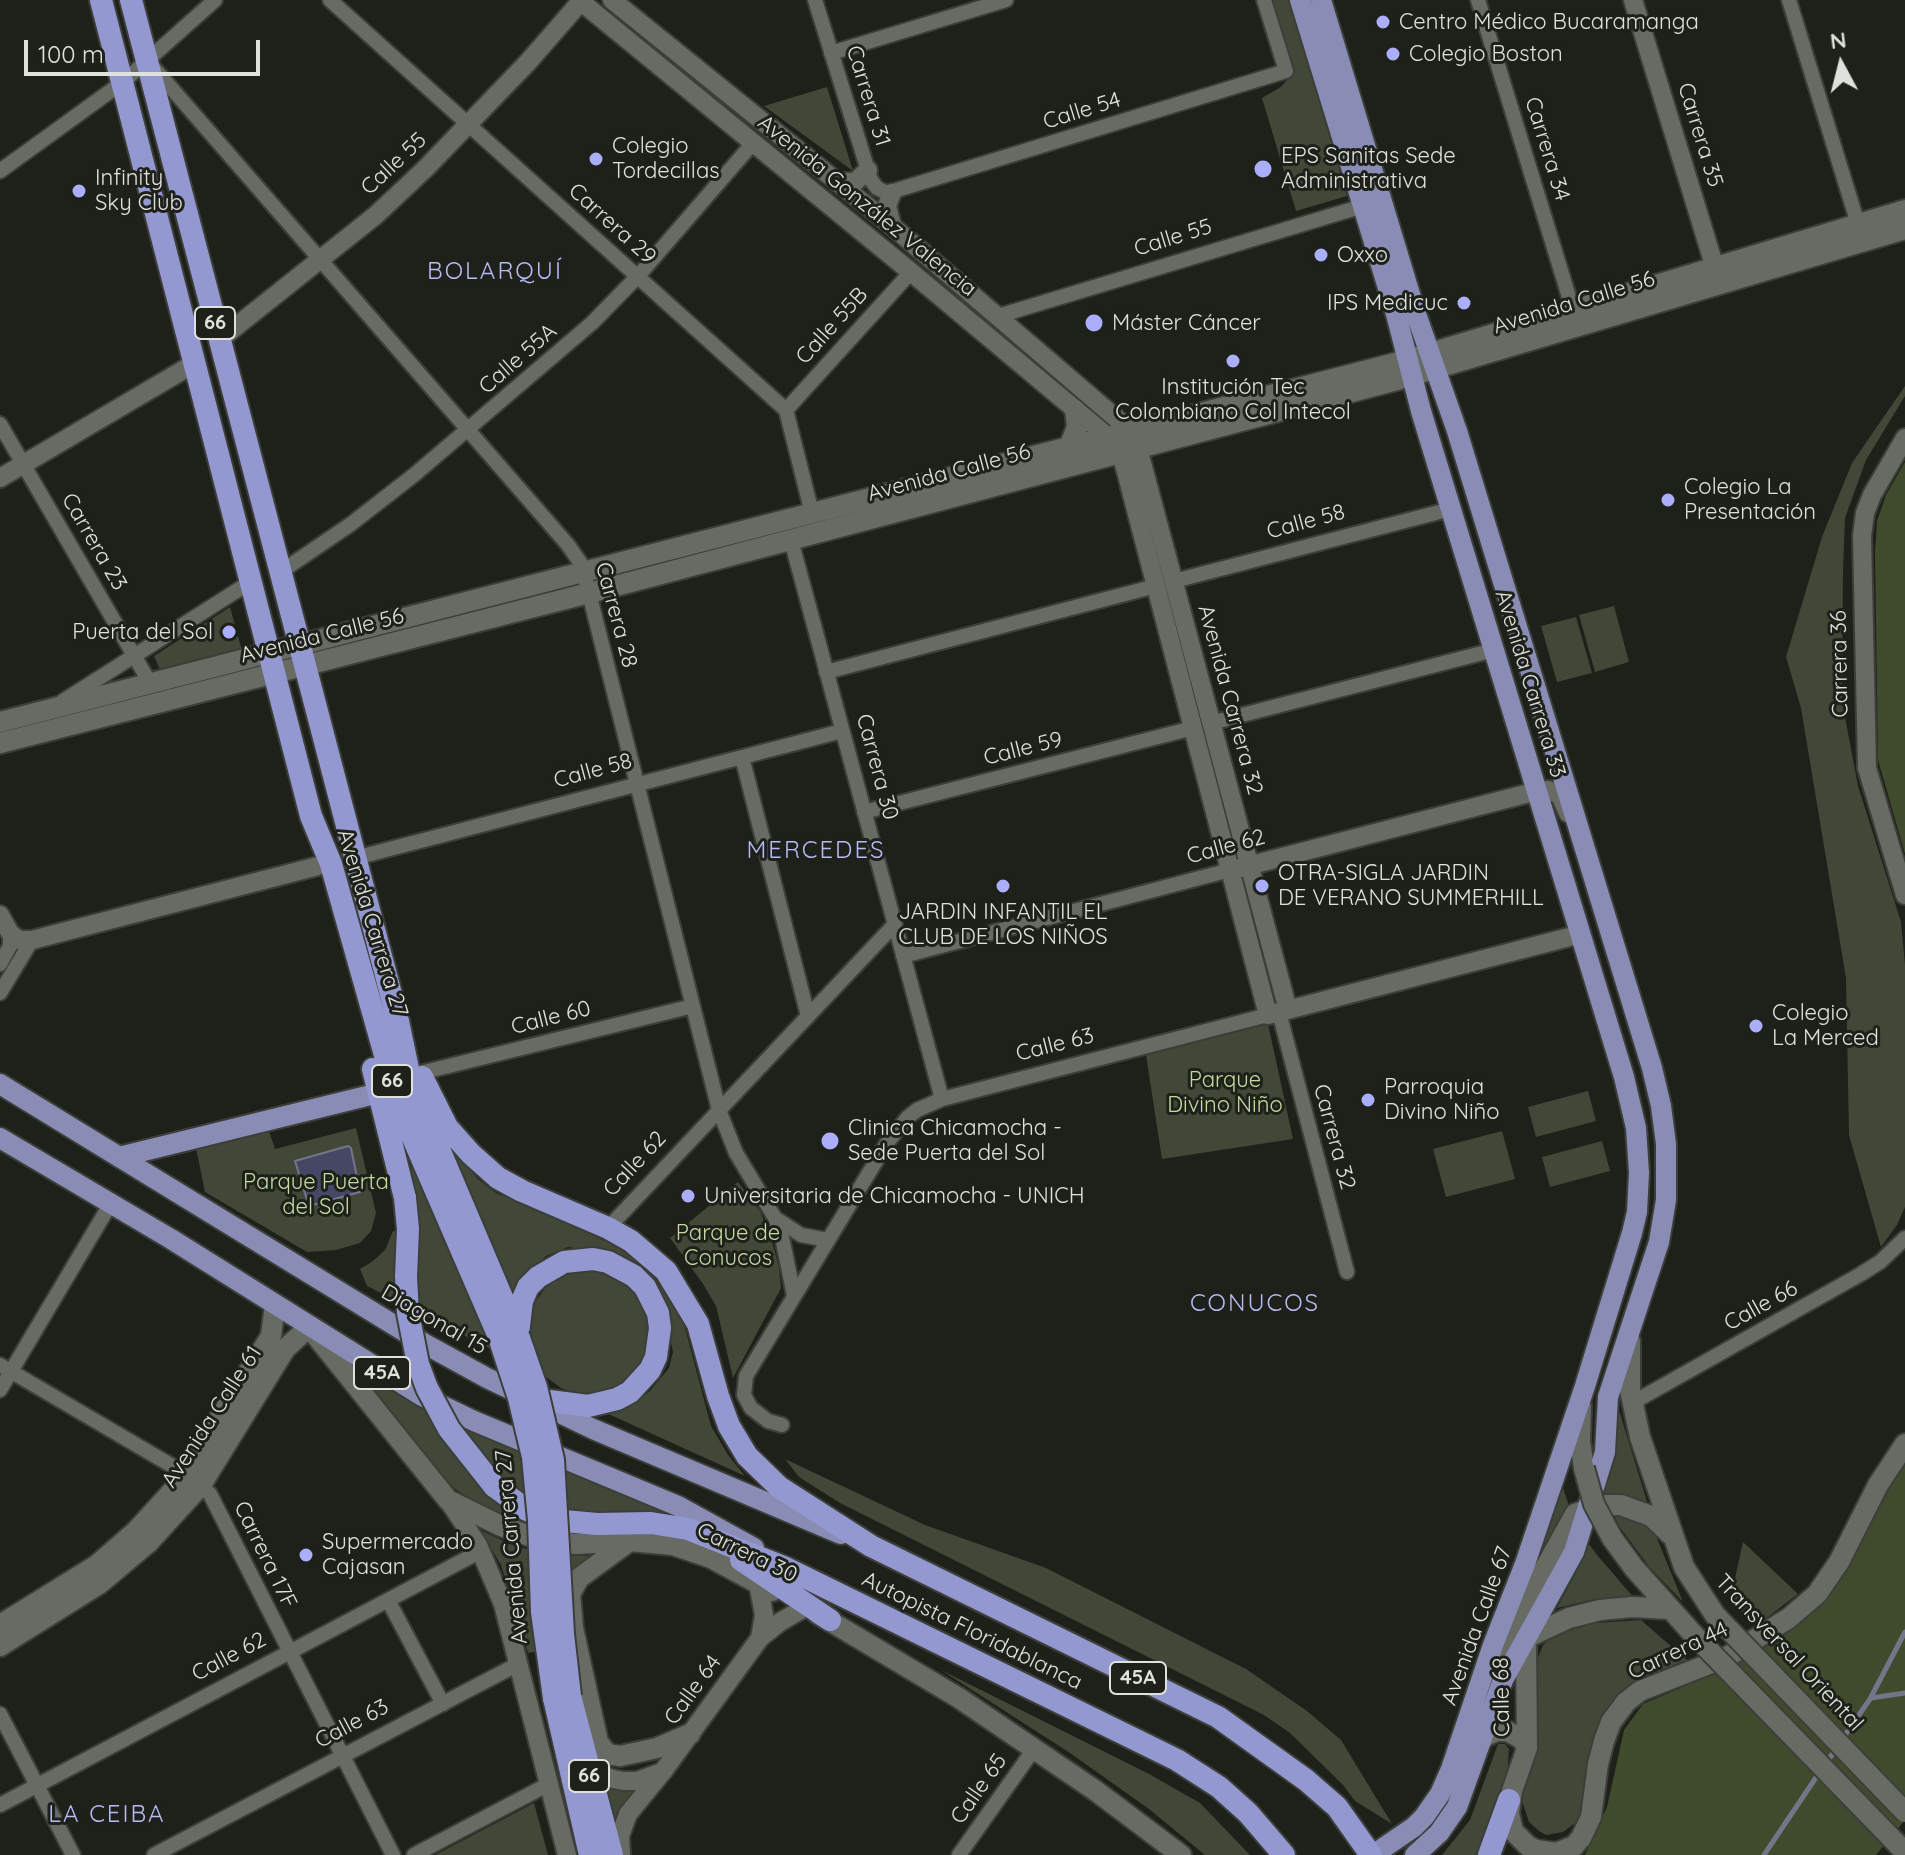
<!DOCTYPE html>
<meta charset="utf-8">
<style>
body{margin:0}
#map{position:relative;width:1905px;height:1855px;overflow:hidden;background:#1e201a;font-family:Quicksand,sans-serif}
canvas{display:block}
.north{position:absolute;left:1801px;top:24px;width:80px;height:80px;-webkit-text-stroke:6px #1e201a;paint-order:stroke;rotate:353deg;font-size:22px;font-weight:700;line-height:32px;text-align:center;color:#dfe1dd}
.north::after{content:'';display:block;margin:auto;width:28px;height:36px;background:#dfe1dd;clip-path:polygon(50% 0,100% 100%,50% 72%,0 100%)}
.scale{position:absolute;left:24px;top:40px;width:236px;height:36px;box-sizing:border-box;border:4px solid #dfe1dd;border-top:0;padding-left:10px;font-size:24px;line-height:28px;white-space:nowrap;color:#dfe1dd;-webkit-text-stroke:6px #1e201a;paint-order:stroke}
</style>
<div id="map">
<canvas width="1905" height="1855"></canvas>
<div class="north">N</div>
<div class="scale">100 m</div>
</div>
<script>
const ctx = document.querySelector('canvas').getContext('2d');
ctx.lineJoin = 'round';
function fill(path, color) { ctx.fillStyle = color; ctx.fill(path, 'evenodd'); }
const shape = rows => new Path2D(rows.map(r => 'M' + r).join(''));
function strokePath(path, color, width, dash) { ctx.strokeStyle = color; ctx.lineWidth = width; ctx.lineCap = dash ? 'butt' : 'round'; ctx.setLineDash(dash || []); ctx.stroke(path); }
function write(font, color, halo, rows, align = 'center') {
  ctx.font = font + ' Quicksand,sans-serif'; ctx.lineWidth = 6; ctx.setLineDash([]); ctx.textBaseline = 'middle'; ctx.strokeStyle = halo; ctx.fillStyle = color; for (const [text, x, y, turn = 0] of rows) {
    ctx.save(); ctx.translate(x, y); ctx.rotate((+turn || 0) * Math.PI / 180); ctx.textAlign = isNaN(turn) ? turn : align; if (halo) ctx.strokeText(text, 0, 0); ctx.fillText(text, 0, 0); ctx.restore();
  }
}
const green = shape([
 [1271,0,1289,0,1347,196,1296,211,1262,98,1281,87,1292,74],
 [827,87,853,171,764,106],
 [1905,386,1905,396,1866,460,1845,518,1843,571,1842,701,1858,786,1901,922,1905,965,1905,1207,1897,1225,1881,1247,1849,1135,1846,978,1801,708,1786,657,1822,537,1852,463],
 [1614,606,1629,662,1595,672,1579,615],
 [230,607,242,651,161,672,154,656],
 [1576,617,1592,673,1557,682,1541,626],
 [1268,1024,1293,1139,1162,1159,1146,1055],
 [1588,1091,1596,1121,1536,1137,1528,1107],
 [356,1128,376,1213,371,1231,360,1243,336,1250,307,1252,205,1192,196,1148,269,1131,275,1149],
 [1502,1131,1515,1179,1446,1197,1433,1149],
 [443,1139,478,1179,496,1193,559,1218,617,1247,639,1263,656,1280,675,1306,685,1328,711,1426,728,1455,745,1476,604,1412,629,1403,649,1392,669,1368,673,1352,665,1314,596,1251,568,1247,546,1256,529,1272,516,1300],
 [1602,1141,1610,1171,1550,1187,1542,1157],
 [410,1158,489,1340,533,1339,527,1324,535,1302,546,1287,562,1276,587,1270,615,1274,635,1289,647,1306,653,1331,649,1354,622,1386,606,1393,582,1395,561,1388,546,1377,367,1286,360,1269,373,1261,385,1250,393,1231,417,1231],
 [738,1182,760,1211,771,1238,779,1267,781,1288,733,1378,716,1306,703,1284,670,1238],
 [364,1377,463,1428,628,1492,668,1513,568,1511,544,1505,514,1490,502,1478,487,1492,525,1523,501,1518,455,1489,428,1461],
 [1618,1407,1649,1508,1607,1499,1601,1484,1616,1445],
 [785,1459,925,1525,1046,1568,1246,1669,1307,1711,1341,1740,1392,1824,1355,1801,1343,1785,1290,1733,1264,1715,840,1503,799,1477],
 [1561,1475,1562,1485,1570,1509,1540,1560],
 [1611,1509,1633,1513,1654,1531,1683,1602,1650,1568,1619,1526],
 [480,1530,510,1544,546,1555,593,1556,579,1568,569,1646,528,1653,501,1565],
 [1743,1542,1798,1594,1756,1626,1730,1601],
 [1588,1543,1598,1556,1635,1599,1600,1598,1557,1608,1581,1563],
 [1641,1620,1688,1661,1624,1689,1600,1720,1591,1746,1584,1801,1578,1821,1563,1832,1546,1835,1539,1831,1529,1822,1521,1798,1538,1730,1535,1686,1537,1660,1543,1645,1553,1635,1595,1623],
 [941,1670,1149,1774,1200,1803,1250,1855,1205,1855,1149,1809,1070,1753],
 [1498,1744,1505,1744,1509,1749,1507,1778,1478,1855,1442,1855,1470,1820],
 [602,1785,614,1790,641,1788,617,1815,612,1827],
 [534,1803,548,1855,435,1855]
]);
const forest = shape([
 [1905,462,1905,854,1878,760,1875,553,1877,521,1886,495],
 [1905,1461,1905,1820,1876,1855,1585,1855,1607,1807,1624,1730,1643,1704,1690,1684,1778,1639,1811,1614,1839,1578]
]);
const water = shape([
 [348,1146,351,1148,360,1192,309,1206,295,1161,348,1146]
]);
const stream = shape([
 [1871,1698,1905,1693],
 [1843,1738,1870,1699,1905,1632],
 [1825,1765,1837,1747],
 [1764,1855,1819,1773]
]);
const minor = shape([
 [330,0,786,410,812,513],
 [815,0,871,180,877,188,887,193,1286,71,1264,0],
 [1478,0,1573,310],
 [1789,0,1858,224],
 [831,53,1006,0],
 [153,67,568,545,582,565,719,1110,736,1153,775,1218,782,1237,794,1296],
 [0,171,123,82,215,0],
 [998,316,1363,206],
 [786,410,911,272],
 [0,424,150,683],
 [791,540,942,1099],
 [279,573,351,524,414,475,592,323,638,276,753,143],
 [1174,581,1451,509],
 [826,672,1156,586],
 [63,701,252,581],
 [1211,723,1494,650],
 [742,757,808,1016],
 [864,812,1193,728],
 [355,858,842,731],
 [903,956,1230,870],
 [0,964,10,946,10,933],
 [0,993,32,940],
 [1279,1012,1347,1272],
 [420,1073,693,1006],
 [775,1218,801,1235,828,1240],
 [608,1228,895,924],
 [0,1365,186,1474,210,1494,393,1855],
 [0,1390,111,1203],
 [1632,1403,1861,1274,1880,1262,1905,1238],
 [782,1425,768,1421,751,1408,744,1395,746,1376,887,1143,907,1118,917,1110,942,1099,1268,1015],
 [388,1600,443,1704],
 [0,1714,73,1855],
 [0,1805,481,1551],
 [154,1855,520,1663],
 [414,1855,549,1784],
 [959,1855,1034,1749]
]);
const tertiary = shape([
 [579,0,911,272,1108,437,1117,447,1124,464,1268,1015,1581,934],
 [612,0,892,226,1131,431,1138,448,1288,1010],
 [1633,0,1719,281],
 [837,182,855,182,868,170],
 [892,226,887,206,892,193],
 [219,340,376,215,426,168,529,61,582,0],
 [1905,438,1872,495,1865,513,1862,536,1867,768,1905,895],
 [0,478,195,363],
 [1240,868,1537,791,1548,790,1560,795,1568,813],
 [0,915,10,933,19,940,32,940,318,866],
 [448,1500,478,1545,503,1604,567,1855],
 [758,1583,764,1615,760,1638],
 [585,1761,609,1778,623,1781,637,1781,662,1772],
 [621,1855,620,1836,628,1814,664,1770,760,1638,780,1622,804,1608]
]);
const secondary = shape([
 [1069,447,1077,427,1075,410],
 [0,722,1407,360,1905,210],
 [0,743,589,593,1397,380,1905,229],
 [1630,1341,1630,1390,1640,1437,1684,1567,1715,1615],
 [1581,1406,1580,1441,1584,1468],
 [1612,1538,1634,1568,1693,1634],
 [627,1543,579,1578,570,1594,573,1628,598,1742,607,1754,620,1756,657,1748,690,1734],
 [1670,1609,1632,1607,1600,1610,1569,1618,1526,1638,1527,1748,1512,1791,1509,1813,1513,1831,1528,1846,1536,1850,1556,1853,1574,1846,1581,1838,1591,1817,1598,1764,1604,1741,1611,1722,1626,1702,1640,1691,1727,1657,1789,1618,1817,1594,1839,1562,1878,1485,1905,1444],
 [818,1614,959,1698,1096,1791,1181,1855],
 [0,1625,97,1565,136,1531,178,1485,271,1336,275,1305],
 [0,1646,99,1584,149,1542,201,1485,285,1349,309,1327,448,1500,501,1526,544,1541,576,1544,630,1541,673,1545,711,1558,772,1591],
 [1494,1660,1575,1514,1600,1505,1621,1505,1651,1516,1671,1535],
 [1484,1737,1496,1731,1507,1731,1522,1739,1527,1748]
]);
const primary = shape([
 [1300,0,1396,314,1421,411,1624,1077,1636,1128,1639,1173,1637,1212,1632,1233,1585,1386,1525,1564,1493,1645,1451,1769,1440,1794,1424,1817,1414,1827,1373,1855],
 [1321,0,1415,311,1457,431,1652,1068,1661,1106,1666,1144,1666,1200,1659,1242,1608,1397,1605,1452,1574,1552,1503,1680,1457,1807,1439,1833,1415,1855],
 [0,1084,425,1344,487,1378,593,1429,841,1534],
 [0,1138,171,1239,422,1396,474,1421,678,1506,754,1548],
 [119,1157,379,1093]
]);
const trunk = shape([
 [101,0,311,816,331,864,400,1108,499,1337],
 [131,0,398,1021,411,1083,518,1335],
 [373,1069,405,1198],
 [422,1077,447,1127,471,1154,498,1178,522,1191,608,1228,631,1241,666,1271,698,1324,718,1396,729,1426,747,1456,779,1487,871,1546,1218,1717,1306,1780,1337,1807,1371,1855],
 [518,1334,522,1301,528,1287,538,1277,564,1262,593,1259,608,1262,634,1276,645,1287,658,1313,660,1328,656,1357,650,1370,630,1392,617,1399,588,1406,534,1399],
 [494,1486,527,1510,553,1520,597,1524,651,1523,688,1529,786,1568,1177,1760,1219,1787,1248,1813,1284,1855],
 [741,1560,830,1620],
 [570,1696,612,1855],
 [554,1698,590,1855],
 [1489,1855,1509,1800]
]);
const secondaryBridge = shape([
 [1584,1468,1594,1504,1612,1538],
 [1715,1615,1905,1812],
 [1693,1634,1905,1852]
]);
const trunkBridge = shape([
 [405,1198,408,1229,406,1277,408,1313,418,1364,427,1388,449,1429,494,1486],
 [518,1335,536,1387,553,1460,563,1634,570,1696],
 [499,1337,519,1398,533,1457,539,1520,542,1612,554,1698]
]);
const markers = [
 [1383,22,8,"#abaffb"],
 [1393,54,8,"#abaffb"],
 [596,159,8,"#abaffb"],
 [1263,169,10,"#abaffb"],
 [79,191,8,"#abaffb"],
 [1321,255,8,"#abaffb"],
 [1464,303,8,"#abaffb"],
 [1094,323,10,"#abaffb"],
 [1233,361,8,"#abaffb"],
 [1668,500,8,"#abaffb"],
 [229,632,8,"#abaffb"],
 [1003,886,8,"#abaffb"],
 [1262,886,8,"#abaffb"],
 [1756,1026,8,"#abaffb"],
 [1368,1100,8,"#abaffb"],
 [830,1141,10,"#abaffb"],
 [688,1196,8,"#abaffb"],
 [306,1555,8,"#abaffb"]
];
const shields = [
 [215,323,40],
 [392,1081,40],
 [382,1373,56],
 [1138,1678,56],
 [589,1776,40]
];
const shieldNames = [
 ["66",215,323],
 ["66",392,1081],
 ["45A",382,1373],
 ["45A",1138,1678],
 ["66",589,1776]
];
const poiNames = [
 ["Centro Médico Bucaramanga",1399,22],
 ["Colegio Boston",1409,54],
 ["Colegio",612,146],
 ["Tordecillas",612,171],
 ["EPS Sanitas Sede",1281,156],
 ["Administrativa",1281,181],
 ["Infinity",95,178],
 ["Sky Club",95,203],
 ["Oxxo",1337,255],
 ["IPS Medicuc",1448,303,"right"],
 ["Máster Cáncer",1112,323],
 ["Institución Tec",1233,387,"center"],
 ["Colombiano Col Intecol",1233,412,"center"],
 ["Colegio La",1684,487],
 ["Presentación",1684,512],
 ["Puerta del Sol",213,632,"right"],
 ["OTRA-SIGLA JARDIN",1278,873],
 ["DE VERANO SUMMERHILL",1278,898],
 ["JARDIN INFANTIL EL",1003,912,"center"],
 ["CLUB DE LOS NIÑOS",1003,937,"center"],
 ["Colegio",1772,1013],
 ["La Merced",1772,1038],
 ["Parroquia",1384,1087],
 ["Divino Niño",1384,1112],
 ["Clinica Chicamocha -",848,1128],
 ["Sede Puerta del Sol",848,1153],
 ["Universitaria de Chicamocha - UNICH",704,1196],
 ["Supermercado",322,1542],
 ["Cajasan",322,1567]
];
const streetNames = [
 ["Carrera 31",868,96,73],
 ["Calle 54",1082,111,-17],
 ["Carrera 35",1700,135,73],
 ["Carrera 34",1547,149,73],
 ["Calle 55",394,164,-43],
 ["Avenida González Valencia",867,206,39],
 ["Carrera 29",612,224,42],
 ["Calle 55",1173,238,-17],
 ["Avenida Calle 56",1574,303,-17],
 ["Calle 55B",832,326,-48],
 ["Calle 55A",518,359,-41],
 ["Avenida Calle 56",949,473,-15],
 ["Calle 58",1306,522,-15],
 ["Carrera 23",94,542,60],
 ["Carrera 28",616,615,75],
 ["Avenida Calle 56",322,636,-14],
 ["Carrera 36",1840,664,-91],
 ["Avenida Carrera 33",1530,684,73],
 ["Avenida Carrera 32",1230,700,75],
 ["Calle 59",1023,749,-14],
 ["Carrera 30",877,767,75],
 ["Calle 58",593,771,-15],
 ["Calle 62",1226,847,-15],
 ["Avenida Carrera 27",372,923,73],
 ["Calle 60",551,1018,-14],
 ["Calle 63",1055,1045,-14],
 ["Carrera 32",1334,1137,75],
 ["Calle 62",635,1164,-47],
 ["Calle 66",1761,1306,-29],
 ["Diagonal 15",434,1320,30],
 ["Avenida Calle 61",212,1417,-57],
 ["Avenida Carrera 27",512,1547,-95],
 ["Carrera 30",747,1553,26],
 ["Carrera 17F",265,1555,64],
 ["Avenida Calle 67",1477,1626,-70],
 ["Autopista Floridablanca",972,1631,26],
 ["Carrera 44",1678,1651,-25],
 ["Transversal Oriental",1789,1653,47],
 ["Calle 62",229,1657,-28],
 ["Calle 64",693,1690,-54],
 ["Calle 68",1502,1697,-91],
 ["Calle 63",352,1724,-28],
 ["Calle 65",979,1789,-55]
];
const parkNames = [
 ["Parque",1225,1080],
 ["Divino Niño",1225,1105],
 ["Parque Puerta",316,1182],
 ["del Sol",316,1207],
 ["Parque de",728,1233],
 ["Conucos",728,1258]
];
const neighbourhoodNames = [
 ["BOLARQUÍ",495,272],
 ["MERCEDES",816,851],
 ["CONUCOS",1255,1304],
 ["LA CEIBA",107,1815]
];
fill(green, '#414837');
fill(forest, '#404b2d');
fill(water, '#464765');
strokePath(water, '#747589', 2);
strokePath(stream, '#747589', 5);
strokePath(minor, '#3c3e39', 18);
strokePath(tertiary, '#3c3e39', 22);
strokePath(secondary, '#3c3e39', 24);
strokePath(primary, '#3c3e39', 24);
strokePath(trunk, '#3c3e39', 26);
strokePath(minor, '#686b63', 14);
strokePath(tertiary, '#686b63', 18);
strokePath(secondary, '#686b63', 20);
strokePath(primary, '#898db5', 20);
strokePath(trunk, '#9498d0', 22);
strokePath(secondaryBridge, '#3c3e39', 24, []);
strokePath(trunkBridge, '#3c3e39', 26, []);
strokePath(secondaryBridge, '#686b63', 20);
strokePath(trunkBridge, '#9498d0', 22);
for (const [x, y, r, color] of markers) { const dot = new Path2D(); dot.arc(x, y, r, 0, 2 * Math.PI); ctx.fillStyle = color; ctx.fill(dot); strokePath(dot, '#1e201a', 3); }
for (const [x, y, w] of shields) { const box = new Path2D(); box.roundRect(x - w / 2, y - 16, w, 32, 6); ctx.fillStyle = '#1e201a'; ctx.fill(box); strokePath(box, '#dfe1dd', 2); }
write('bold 20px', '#dfe1dd', null, shieldNames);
write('22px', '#dfe1dd', '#1e201a', poiNames, 'left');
write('22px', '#dfe1dd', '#1e201a', streetNames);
write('22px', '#c3daa0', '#1e201a', parkNames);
ctx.letterSpacing = '2px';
write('24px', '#b7bbf4', '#1e201a', neighbourhoodNames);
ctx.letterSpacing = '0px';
</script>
